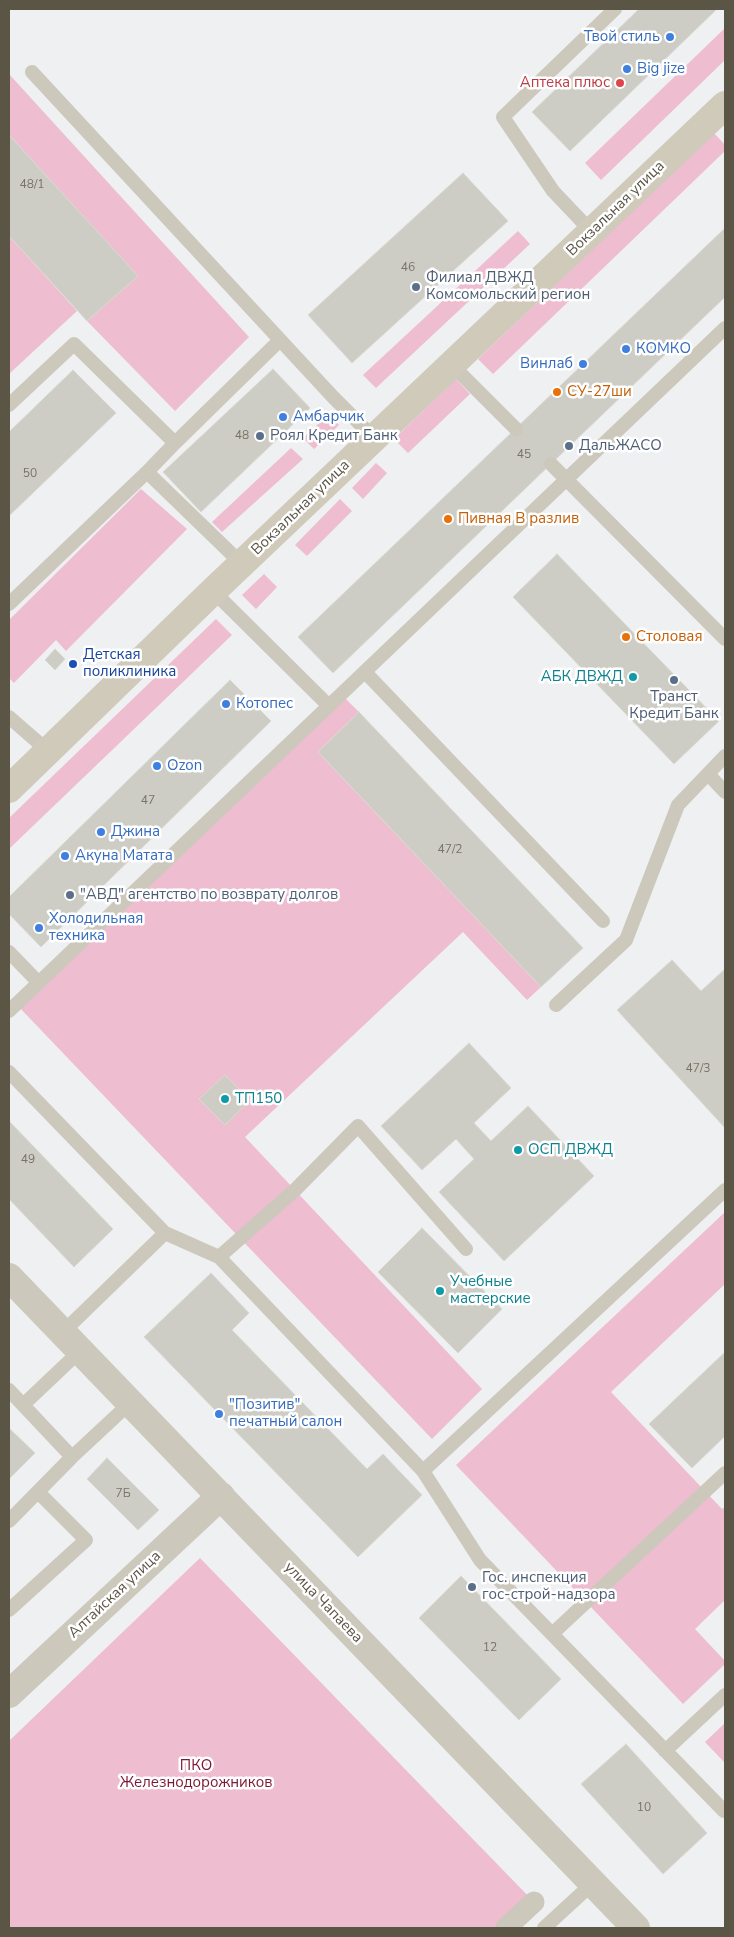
<!DOCTYPE html>
<meta charset="utf-8">
<style>
body{margin:0}
#map{position:relative;width:734px;height:1937px;overflow:hidden;background:#eef0f1;font-family:"Nunito Sans",sans-serif}
canvas{display:block}
.frame{position:absolute;inset:0;border:10px solid #5b5546;pointer-events:none}
</style>
<div id="map">
<canvas width="734" height="1937"></canvas>
<div class="frame"></div>
</div>
<script>
const ctx = document.querySelector('canvas').getContext('2d');
ctx.lineJoin = 'round';
function fill(path, color) { ctx.fillStyle = color; ctx.fill(path, 'evenodd'); }
const shape = rows => new Path2D(rows.map(r => 'M' + r).join(''));
function strokePath(path, color, width, dash) { ctx.strokeStyle = color; ctx.lineWidth = width; ctx.lineCap = dash ? 'butt' : 'round'; ctx.setLineDash(dash || []); ctx.stroke(path); }
function write(font, color, halo, rows, align = 'center') {
  ctx.font = font + ' "Nunito Sans",sans-serif'; ctx.lineWidth = 5; ctx.setLineDash([]); ctx.textBaseline = 'middle'; ctx.strokeStyle = halo; ctx.fillStyle = color; for (const [text, x, y, turn = 0] of rows) {
    ctx.save(); ctx.translate(x, y); ctx.rotate((+turn || 0) * Math.PI / 180); ctx.textAlign = isNaN(turn) ? turn : align; if (halo) ctx.strokeText(text, 0, 0); ctx.fillText(text, 0, 0); ctx.restore();
  }
}
const green = shape([
 [725,28,725,60,601,180,585,163],
 [9,74,249,337,175,411,87,321,137,276,9,135],
 [714,133,725,145,725,151,493,374,478,359],
 [518,231,530,244,376,388,363,375],
 [9,236,77,311,9,374],
 [456,379,470,394,408,453,394,439],
 [329,414,339,425,314,449,303,438],
 [291,448,303,459,222,532,212,522],
 [376,463,387,473,363,499,352,488],
 [141,489,187,529,66,651,56,640,14,683,9,678,9,620],
 [340,499,352,511,307,556,295,545],
 [264,574,277,587,256,609,242,595],
 [216,619,232,635,9,849,9,818],
 [345,698,359,712,318,752,541,987,527,1000,463,932,245,1137,482,1389,432,1439,18,1006],
 [725,1212,725,1284,611,1392,722,1509,725,1507,725,1600,695,1629,725,1661,725,1664,683,1704,456,1465],
 [200,1558,534,1902,506,1928,9,1928,9,1741],
 [725,1723,725,1763,705,1742]
]);
const building = shape([
 [639,9,717,9,570,151,532,112,639,9],
 [9,135,138,276,87,321,9,236,9,135],
 [463,173,508,221,352,363,308,315,463,173],
 [725,228,725,297,333,673,298,637,725,228],
 [273,369,310,408,201,512,163,472,273,369],
 [73,370,116,413,9,516,9,432,73,370],
 [557,554,719,721,674,764,513,597,557,554],
 [55,649,65,659,55,670,45,660,55,649],
 [230,680,271,721,41,947,9,914,9,897,230,680],
 [359,712,583,948,541,987,318,752,359,712],
 [672,960,701,991,725,969,725,1128,617,1010,672,960],
 [469,1043,511,1088,474,1123,491,1141,528,1106,594,1176,504,1261,439,1192,474,1159,456,1139,422,1170,381,1126,469,1043],
 [225,1075,250,1100,225,1125,199,1099,225,1075],
 [9,1121,113,1229,74,1267,9,1199,9,1121],
 [422,1228,502,1309,458,1353,378,1272,422,1228],
 [211,1273,249,1313,232,1330,367,1469,383,1454,422,1495,358,1557,144,1337,211,1273],
 [725,1352,725,1436,692,1468,649,1424,725,1352],
 [9,1428,35,1453,9,1479,9,1428],
 [107,1458,159,1510,138,1530,87,1479,107,1458],
 [461,1576,561,1679,519,1720,419,1618,461,1576],
 [626,1744,707,1833,663,1874,581,1784,626,1744]
]);
const service = shape([
 [32,72,333,397,374,438],
 [592,232,553,191,503,117,615,9],
 [452,365,516,429],
 [9,405,74,344,175,443,280,340],
 [175,443,147,472,242,564],
 [551,464,725,639],
 [213,591,329,706],
 [9,604,147,472],
 [365,672,603,921],
 [9,717,48,751],
 [708,774,725,792],
 [9,952,39,983],
 [556,1005,626,940,678,805,725,756],
 [9,1011,725,328],
 [9,1072,165,1233,219,1257,423,1471,480,1560,724,1811],
 [219,1257,295,1190,358,1126,466,1249],
 [62,1333,165,1233],
 [9,1390,23,1405,80,1351],
 [23,1405,72,1457],
 [423,1471,725,1190],
 [9,1521,72,1457,130,1403],
 [9,1610,86,1540,38,1492],
 [552,1634,725,1473],
 [665,1751,725,1695],
 [544,1928,593,1883]
]);
const pedestrian = shape([
 [506,1928,534,1902]
]);
const minor = shape([
 [9,1277,636,1928],
 [9,1694,221,1496]
]);
const secondary = shape([
 [9,789,213,591,725,105]
]);
const markers = [
 [670,37,5,"#3f7fe0"],
 [627,69,5,"#3f7fe0"],
 [620,83,5,"#e0444e"],
 [416,287,5,"#5c6f8a"],
 [626,349,5,"#3f7fe0"],
 [583,364,5,"#3f7fe0"],
 [557,392,5,"#e8710a"],
 [283,417,5,"#3f7fe0"],
 [260,436,5,"#5c6f8a"],
 [569,446,5,"#5c6f8a"],
 [448,519,5,"#e8710a"],
 [626,637,5,"#e8710a"],
 [73,664,5,"#1a4fb4"],
 [633,677,5,"#0f9aa8"],
 [674,680,5,"#5c6f8a"],
 [226,704,5,"#3f7fe0"],
 [157,766,5,"#3f7fe0"],
 [101,832,5,"#3f7fe0"],
 [65,856,5,"#3f7fe0"],
 [70,895,5,"#5c6f8a"],
 [39,928,5,"#3f7fe0"],
 [225,1099,5,"#0f9aa8"],
 [518,1150,5,"#0f9aa8"],
 [440,1291,5,"#0f9aa8"],
 [219,1414,5,"#3f7fe0"],
 [472,1587,5,"#5c6f8a"]
];
const numberNames = [
 ["48/1",32,185],
 ["46",408,268],
 ["48",242,436],
 ["45",524,455],
 ["50",30,474],
 ["47",148,801],
 ["47/2",450,850],
 ["47/3",698,1069],
 ["49",28,1160],
 ["7Б",123,1494],
 ["12",490,1648],
 ["10",644,1808]
];
const shopNames = [
 ["Твой стиль",660,37,"right"],
 ["Big jize",637,69],
 ["КОМКО",636,349],
 ["Винлаб",573,364,"right"],
 ["Амбарчик",293,417],
 ["Котопес",236,704],
 ["Ozon",167,766],
 ["Джина",111,832],
 ["Акуна Матата",75,856],
 ["Холодильная",49,919],
 ["техника",49,936],
 ["\"Позитив\"",229,1405],
 ["печатный салон",229,1422]
];
const healthNames = [
 ["Аптека плюс",610,83]
];
const streetNames = [
 ["Вокзальная улица",616,209,-44],
 ["Вокзальная улица",301,508,-44],
 ["Алтайская улица",115,1595,-43],
 ["улица Чапаева",323,1603,46]
];
const serviceNames = [
 ["Филиал ДВЖД",426,278],
 ["Комсомольский регион",426,295],
 ["Роял Кредит Банк",270,436],
 ["ДальЖАСО",579,446],
 ["Транст",674,697,"center"],
 ["Кредит Банк",674,714,"center"],
 ["\"АВД\" агентство по возврату долгов",80,895],
 ["Гос. инспекция",482,1578],
 ["гос-строй-надзора",482,1595]
];
const foodNames = [
 ["СУ-27ши",567,392],
 ["Пивная В разлив",458,519],
 ["Столовая",636,637]
];
const transitNames = [
 ["Детская",83,655],
 ["поликлиника",83,672]
];
const cultureNames = [
 ["АБК ДВЖД",623,677,"right"],
 ["ТП150",235,1099],
 ["ОСП ДВЖД",528,1150],
 ["Учебные",450,1282],
 ["мастерские",450,1299]
];
const parkNames = [
 ["ПКО",196,1766],
 ["Железнодорожников",196,1783]
];
fill(green, '#eebdd0');
fill(building, '#cecdc5');
strokePath(building, '#d9d9d2', 1);
strokePath(service, '#cdc8bc', 14);
strokePath(pedestrian, '#cdc8bc', 21);
strokePath(minor, '#cdc8bc', 28);
strokePath(secondary, '#d0caba', 28);
for (const [x, y, r, color] of markers) { const dot = new Path2D(); dot.arc(x, y, r, 0, 2 * Math.PI); ctx.fillStyle = color; ctx.fill(dot); strokePath(dot, '#fff', 2); }
write('12px', '#787366', null, numberNames);
write('15px', '#366cbe', '#fff', shopNames, 'left');
write('15px', '#be3a42', '#fff', healthNames, 'right');
write('15px', '#5b5546', '#fff', streetNames);
write('15px', '#4e5e75', '#fff', serviceNames, 'left');
write('15px', '#c56008', '#fff', foodNames, 'left');
write('15px', '#164399', '#fff', transitNames, 'left');
write('15px', '#0d838f', '#fff', cultureNames, 'left');
write('15px', '#7b1833', '#fff', parkNames);
</script>
